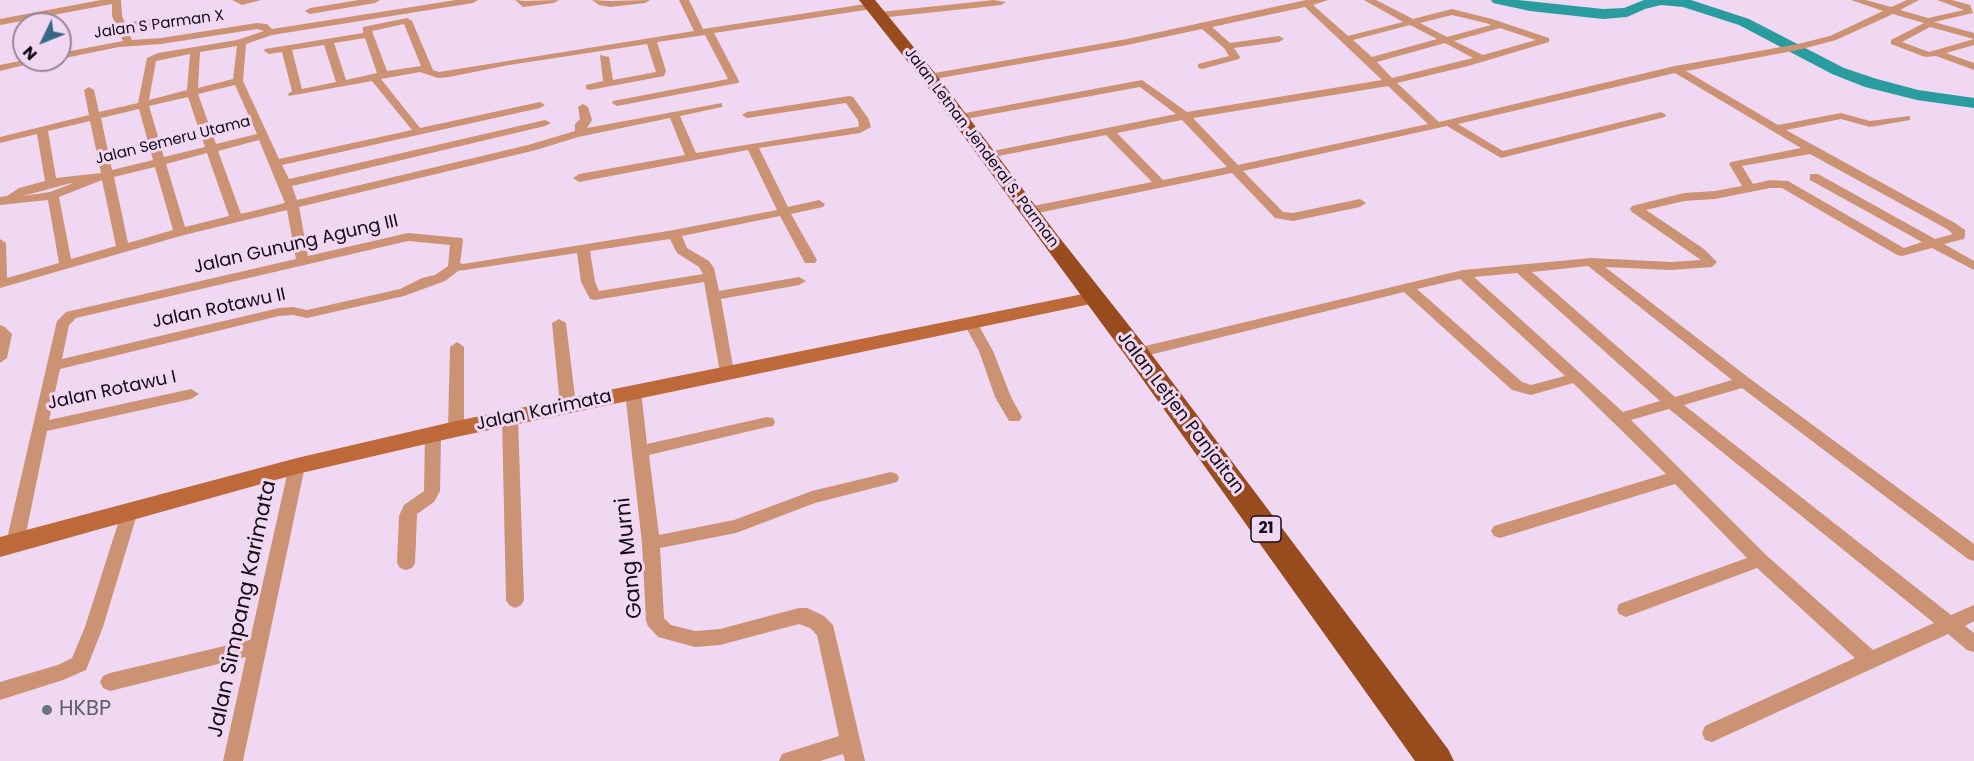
<!DOCTYPE html>
<style>
body{margin:0}
#map{position:relative;width:1974px;height:761px;overflow:hidden;background:#f0d7f2;font-family:Poppins,sans-serif}
canvas{display:block}
.north{position:absolute;left:12px;top:12px;width:60px;height:60px;box-sizing:border-box;background:#f0d7f2;border:2px solid #98869a;border-radius:50%;rotate:227deg;font-size:16px;font-weight:700;line-height:24px;text-align:center;color:#140c15}
.north::after{content:'';display:block;margin:auto;width:21px;height:27px;background:#356885;clip-path:polygon(50% 0,100% 100%,50% 72%,0 100%)}
</style>
<div id="map">
<canvas width="1974" height="761"></canvas>
<div class="north">N</div>
</div>
<script>
const ctx = document.querySelector('canvas').getContext('2d');
ctx.lineJoin = 'round';
const shape = rows => new Path2D(rows.map(r => 'M' + r).join(''));
function fill(path, color) { ctx.fillStyle = color; ctx.fill(path, 'evenodd'); }
function strokePath(path, color, width, dash) { ctx.strokeStyle = color; ctx.lineWidth = width; ctx.lineCap = dash ? 'butt' : 'round'; ctx.setLineDash(dash || []); ctx.stroke(path); }
function write(font, color, halo, rows, align = 'center') {
  ctx.font = font + ' Poppins,sans-serif'; ctx.lineWidth = 6; ctx.setLineDash([]); ctx.textBaseline = 'middle'; ctx.strokeStyle = halo; ctx.fillStyle = color; for (const [text, x, y, turn = 0] of rows) {
    ctx.save(); ctx.translate(x, y); ctx.rotate((+turn || 0) * Math.PI / 180); ctx.textAlign = isNaN(turn) ? turn : align; if (halo) ctx.strokeText(text, 0, 0); ctx.fillText(text, 0, 0); ctx.restore();
  }
}
const river = shape([
 [1491,0,1518,0,1603,9,1624,8,1644,0,1691,0,1749,19,1844,68,1877,79,1918,90,1974,98,1974,108,1917,100,1865,87,1832,74,1739,25,1683,7,1661,5,1645,9,1627,17,1603,19,1530,11,1493,3,1491,0]
]);
const minor = shape([
 [101,0,121,0,122,16,125,23,165,17,170,20,165,23,127,29,132,40,161,38,257,23,267,24,272,29,456,0,478,0,473,3,272,35,246,44,243,81,279,159,412,130,372,81,289,96,288,94,292,91,282,52,269,54,264,51,265,49,363,33,363,27,407,18,412,21,433,70,439,72,694,31,679,0,689,0,703,29,872,3,877,6,872,9,714,33,739,81,738,83,617,106,612,103,613,101,728,79,705,35,657,42,666,71,664,76,590,90,586,89,586,85,603,81,600,55,609,57,613,80,656,72,647,44,509,65,449,77,438,78,420,72,381,79,420,128,540,102,545,105,540,108,282,165,289,179,545,120,551,123,545,126,292,186,297,200,528,145,575,131,575,124,580,119,578,107,583,104,588,107,592,120,587,128,722,103,722,107,680,116,696,153,857,127,859,126,858,120,846,103,747,118,742,115,747,112,849,96,853,97,868,118,871,127,860,133,759,148,788,207,819,200,825,204,823,207,791,214,817,260,815,263,805,263,780,216,682,236,687,248,709,261,714,268,719,291,799,277,806,281,799,285,721,299,734,372,732,375,727,377,720,372,704,282,595,300,590,299,581,282,577,253,458,271,445,281,404,296,307,318,293,315,279,316,60,369,49,420,191,389,199,394,191,399,47,431,24,543,21,548,15,550,9,548,6,543,57,321,66,312,296,259,287,210,184,235,0,288,0,239,6,243,7,278,59,263,48,200,0,205,0,197,7,196,19,188,45,181,37,134,0,143,0,137,89,115,84,90,89,87,94,90,99,112,138,103,147,58,158,53,237,40,264,31,257,29,161,44,119,47,60,59,60,53,123,41,112,16,112,4,0,25,0,19,101,0],
 [404,24,421,66,387,71,372,31,404,24],
 [365,38,377,73,346,80,334,43,365,38],
 [324,45,336,82,302,89,292,50,324,45],
 [237,46,233,79,198,88,200,52,237,46],
 [190,54,187,90,149,100,156,61,190,54],
 [235,85,257,134,216,144,198,94,235,85],
 [188,97,205,147,164,157,149,106,188,97],
 [139,109,153,160,112,170,101,118,139,109],
 [670,118,685,155,579,174,573,178,579,182,748,150,777,210,674,230,463,264,460,263,463,241,462,238,408,233,308,256,299,207,536,150,578,137,670,118],
 [90,121,101,173,56,178,48,131,90,121],
 [259,140,285,203,241,214,218,151,259,140],
 [207,153,229,216,185,227,166,164,207,153],
 [155,167,173,230,128,243,114,177,155,167],
 [102,180,116,246,71,259,59,197,102,180],
 [71,183,73,183,50,192,23,196,71,183],
 [670,239,677,253,699,267,703,274,599,291,595,282,590,251,670,239],
 [408,241,450,245,448,266,435,275,422,278,400,289,307,310,293,307,279,308,62,359,69,325,76,318,408,241],
 [232,0,261,0,242,5,232,0],
 [359,0,380,0,375,3,310,14,305,11,310,8,359,0],
 [515,0,525,1,559,0,554,3,523,7,515,0],
 [592,0,610,1,650,0,645,3,610,7,599,5,592,0],
 [994,0,1006,2,1001,5,880,18,875,15,880,12,994,0],
 [1306,0,1328,0,1313,5,1348,36,1403,22,1364,0,1376,0,1413,19,1452,9,1492,19,1549,38,1549,42,1468,66,1397,83,1439,122,1675,66,1798,44,1830,36,1883,11,1851,0,1866,0,1891,7,1907,0,1919,0,1900,10,1928,18,1964,10,1937,0,1952,0,1970,5,1973,13,1934,22,1974,33,1974,39,1930,27,1902,42,1929,52,1974,39,1974,45,1946,53,1974,63,1974,70,1936,56,1925,57,1891,44,1891,40,1924,23,1893,14,1836,40,1798,50,1686,71,1778,125,1841,113,1870,121,1910,116,1910,120,1870,127,1841,119,1786,130,1955,223,1965,230,1965,236,1964,239,1944,244,1974,261,1974,270,1932,248,1902,256,1897,255,1782,188,1770,188,1715,199,1684,201,1646,210,1704,249,1717,262,1712,267,1671,270,1605,267,1749,378,1974,544,1974,561,1968,559,1742,388,1684,405,1951,615,1974,605,1974,621,1965,626,1974,633,1974,652,1967,650,1948,634,1712,742,1705,740,1702,733,1705,726,1855,658,1757,568,1626,617,1619,614,1617,609,1619,604,1747,558,1675,484,1500,538,1494,536,1491,531,1494,526,1666,474,1573,383,1531,395,1512,390,1404,292,1137,358,1130,353,1137,348,1463,270,1591,258,1671,262,1701,260,1632,212,1630,209,1632,206,1684,193,1715,191,1742,186,1729,164,1731,162,1801,148,1675,73,1458,124,1503,151,1661,112,1666,115,1665,117,1501,158,1447,126,1243,171,1283,212,1293,213,1360,199,1366,203,1360,207,1293,221,1275,218,1232,173,1028,215,1024,214,1022,211,1024,208,1028,207,1152,182,1106,135,988,158,982,155,988,152,1176,114,1140,87,960,120,955,117,960,114,1142,80,1187,112,1382,80,1305,7,1212,27,1230,43,1279,36,1284,39,1279,42,1234,48,1240,57,1239,59,1202,69,1198,68,1198,64,1229,56,1224,48,1202,29,1127,45,929,80,924,77,929,74,1127,39,1306,0],
 [1452,15,1486,23,1491,25,1447,37,1420,23,1452,15],
 [1410,25,1437,39,1372,57,1353,40,1410,25],
 [1500,28,1536,40,1483,55,1454,41,1500,28],
 [1445,43,1473,58,1392,78,1377,62,1445,43],
 [1388,86,1428,124,1238,165,1193,118,1388,86],
 [1182,120,1227,167,1163,180,1117,133,1182,120],
 [1810,154,1947,229,1953,234,1935,239,1818,174,1810,174,1810,180,1922,242,1904,248,1788,181,1770,180,1753,184,1742,166,1810,154],
 [1588,266,1732,380,1675,397,1532,272,1588,266],
 [1517,273,1660,401,1623,412,1474,277,1517,273],
 [1460,279,1565,376,1531,385,1522,382,1417,289,1460,279],
 [1669,409,1934,623,1873,650,1766,555,1631,420,1669,409],
 [25,60,45,60,0,71,0,65,25,60],
 [970,318,975,319,993,351,1011,397,1022,417,1019,421,1009,421,995,397,979,351,963,322,970,318],
 [559,319,566,323,576,405,573,409,568,410,563,409,560,405,552,323,559,319],
 [0,325,5,327,12,334,7,358,0,363,0,325],
 [457,342,464,347,464,429,462,433,456,435,450,433,448,429,450,347,457,342],
 [633,387,641,392,647,444,767,417,773,418,775,422,773,426,767,427,649,455,659,535,734,520,812,491,891,472,897,474,899,478,897,482,815,503,736,533,660,548,664,618,671,625,695,631,720,629,799,608,807,608,824,616,833,625,865,761,845,761,843,754,820,761,779,761,782,754,839,736,817,635,810,628,799,624,720,645,695,647,658,637,648,626,646,621,642,543,625,392,633,387],
 [510,413,516,414,518,418,524,600,521,605,515,608,509,605,506,600,502,418,504,414,510,413],
 [433,428,439,430,441,434,440,491,434,502,417,514,415,563,412,568,406,570,400,568,397,563,399,516,404,505,424,491,425,434,427,430,433,428],
 [297,460,303,462,305,466,243,761,223,761,246,657,110,691,103,688,100,682,103,676,110,673,250,640,289,466,291,462,297,460],
 [130,505,136,506,138,511,103,627,86,670,63,680,0,700,0,682,58,665,72,658,85,627,122,511,124,506,130,505]
]);
const secondary = shape([
 [1093,292,1100,294,1103,298,1100,302,456,437,297,474,0,557,0,537,297,458,456,421,1093,292]
]);
const trunk = shape([
 [859,0,875,0,935,73,1059,237,1146,347,1448,749,1454,761,1415,761,1128,359,923,81,859,0]
]);
const markers = [
 [47,710,6,"#6b7280"]
];
const farStreetnames = [
 ["Jalan S Parman X",159,25,-8],
 ["Jalan Semeru Utama",173,141,-14],
 ["Jalan Letnan Jenderal S. Parman",981,148,53]
];
const shields = [
 [1266,529,30]
];
const shieldNames = [
 ["21",1266,529]
];
const streetNames = [
 ["Jalan Gunung Agung III",296,245,-13],
 ["Jalan Rotawu II",219,309,-12],
 ["Jalan Rotawu I",112,391,-12],
 ["Jalan Karimata",544,411,-12],
 ["Jalan Letjen Panjaitan",1180,413,53]
];
const nearStreetnames = [
 ["Gang Murni",630,558,-96],
 ["Jalan Simpang Karimata",243,609,-78]
];
const nearWorshipnames = [
 ["HKBP",59,710]
];
fill(river, '#289c9e');
fill(minor, '#cc9274');
fill(secondary, '#bd6939');
fill(trunk, '#984c1d');
for (const [x, y, r, color] of markers) { const dot = new Path2D(); dot.arc(x, y, r, 0, 2 * Math.PI); ctx.fillStyle = color; ctx.fill(dot); strokePath(dot, '#f0d7f2', 2); }
write('15px', '#140c15', '#f0d7f2', farStreetnames);
for (const [x, y, w] of shields) { const box = new Path2D(); box.roundRect(x - w / 2, y - 13, w, 26, 4.5); ctx.fillStyle = '#f0d7f2'; ctx.fill(box); strokePath(box, '#140c15', 1.5); }
write('bold 16px', '#140c15', null, shieldNames);
write('18px', '#140c15', '#f0d7f2', streetNames);
write('21px', '#140c15', '#f0d7f2', nearStreetnames);
write('21px', '#5b616d', '#f0d7f2', nearWorshipnames, 'left');
</script>
